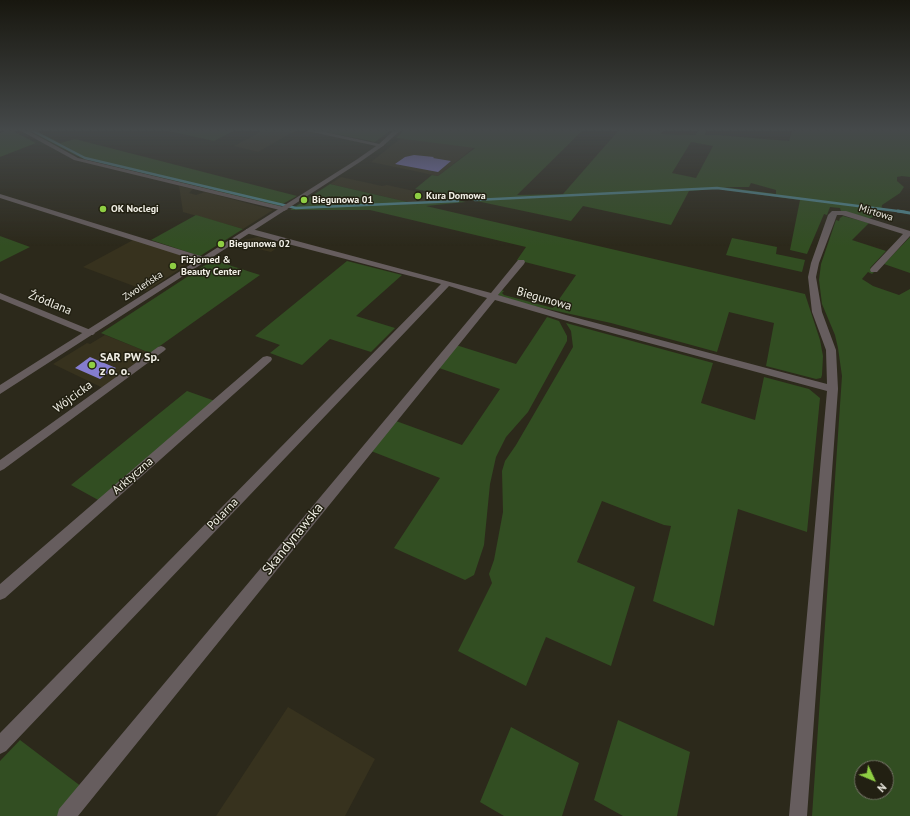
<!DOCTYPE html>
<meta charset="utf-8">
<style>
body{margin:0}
#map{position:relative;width:910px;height:816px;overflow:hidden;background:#2c291b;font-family:"PT Sans",sans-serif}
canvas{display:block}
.north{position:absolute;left:854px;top:760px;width:40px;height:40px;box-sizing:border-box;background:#222012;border:1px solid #757367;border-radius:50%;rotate:134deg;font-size:11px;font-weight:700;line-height:16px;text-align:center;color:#f1efe6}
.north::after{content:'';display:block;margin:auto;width:14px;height:18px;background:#8ece43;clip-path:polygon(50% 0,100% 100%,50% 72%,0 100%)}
</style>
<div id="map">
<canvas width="910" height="816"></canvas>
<div class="north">N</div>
</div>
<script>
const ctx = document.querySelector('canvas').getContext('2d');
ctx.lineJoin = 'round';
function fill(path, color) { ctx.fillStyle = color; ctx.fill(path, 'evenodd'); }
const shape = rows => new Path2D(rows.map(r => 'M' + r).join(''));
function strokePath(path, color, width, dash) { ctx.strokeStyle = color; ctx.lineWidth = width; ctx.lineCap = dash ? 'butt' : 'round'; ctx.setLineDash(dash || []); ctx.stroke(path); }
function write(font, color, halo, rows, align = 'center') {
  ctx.font = font + ' "PT Sans",sans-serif'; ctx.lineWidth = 3; ctx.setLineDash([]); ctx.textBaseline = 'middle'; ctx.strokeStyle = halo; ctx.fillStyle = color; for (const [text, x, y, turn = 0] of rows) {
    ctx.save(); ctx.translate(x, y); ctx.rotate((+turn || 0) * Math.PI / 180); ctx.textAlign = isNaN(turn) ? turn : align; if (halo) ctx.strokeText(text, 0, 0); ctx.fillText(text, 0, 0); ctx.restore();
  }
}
const built = shape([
 [262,131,295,131,258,152,234,146],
 [401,138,475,147,438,176,371,162],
 [341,177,382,186,387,185,449,199,412,203,330,184],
 [179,186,193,189,189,193,196,195,205,192,273,210,243,229,183,212],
 [258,237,261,238,283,244,271,252,237,244,243,240],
 [135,239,195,259,147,291,83,267],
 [105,335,150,353,103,388,53,364,87,343,90,344],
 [288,707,375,759,345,816,216,816]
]);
const green = shape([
 [5,131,13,131,36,143,0,157,0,133],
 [29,131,37,131,60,143,75,139,297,196,279,206,81,158],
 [168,131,234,131,214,141],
 [320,131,390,131,375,142],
 [403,131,582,131,517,195,563,194,618,131,663,131,661,134,695,135,698,131,706,131,705,135,719,135,789,141,792,131,910,131,910,177,902,176,897,177,897,181,904,187,900,193,882,205,881,212,871,218,864,218,841,211,840,208,830,207,827,215,824,214,807,254,790,250,800,200,717,189,689,191,671,225,583,206,571,221,467,199,415,189,432,175,438,176,475,148,396,138],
 [691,142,713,146,696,178,672,173],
 [751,183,776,190,776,194,724,187,749,187],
 [330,184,412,203,448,199,439,197,449,198,466,202,426,206,805,294,820,340,823,356,822,375,821,378,816,379,766,366,774,323,729,312,717,352,611,323,525,304,498,295,501,290,504,291,502,293,504,295,553,308,576,275,517,260,526,247,370,210,290,210],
 [196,215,243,229,200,256,151,240],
 [843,216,869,223,852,240,886,251,870,268,875,271,872,274,868,272,862,279,873,286,899,295,910,289,910,816,812,816,842,376,838,348,835,335,822,304,819,280,821,264,836,220,839,221,840,218],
 [862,768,886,768,886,792,862,792],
 [0,236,30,247,0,262],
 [910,237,910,273,884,264],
 [732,238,777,247,776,254,805,260,802,272,726,255],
 [213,260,260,275,150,353,101,333],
 [347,261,402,275,356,316,395,328,371,352,330,339,302,365,270,353,280,345,255,336],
 [547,317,559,321,567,336,567,341,528,412,506,437,496,457,490,484,484,545,474,575,465,580,394,548,440,478,371,451,396,421,462,445,500,389,439,368,456,345,516,364],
 [566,323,713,363,701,403,755,420,764,377,809,389,820,398,807,532,738,509,714,626,653,601,671,526,664,525,602,501,577,562,635,587,611,666,546,637,526,686,458,651,492,583,489,574,494,560,503,512,502,471,505,461,516,445,573,347,571,331],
 [187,391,215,401,100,501,71,485],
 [618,720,690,752,677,816,623,816,594,800],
 [511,727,579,763,562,816,504,816,480,802],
 [20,740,82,787,57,816,0,816,0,761]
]);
const streamFar1 = shape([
 [33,131,85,158,296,208,458,201],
 [475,200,717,188,905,212]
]);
const stream = shape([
 [898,211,910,213]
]);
const building = shape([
 [414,155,434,157,433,158,451,161,438,172,395,164,405,157],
 [90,357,116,368,100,379,75,368]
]);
const minor = shape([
 [21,131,29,131,78,158,284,207,288,209,284,211,74,160,21,131],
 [307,131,321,131,384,145,381,147,307,131],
 [0,194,207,258,208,260,207,262,201,262,0,198,0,194],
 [832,211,846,211,910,231,910,236,877,272,871,272,870,270,871,268,903,234,842,215,837,215,819,263,816,277,822,312,836,350,838,389,807,816,789,816,827,391,560,319,495,300,78,816,57,816,59,809,487,298,449,286,6,751,0,754,0,733,441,284,246,233,246,229,252,229,491,293,518,260,524,260,525,262,524,264,498,295,566,315,827,384,826,350,812,312,808,277,811,263,828,215,832,211],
 [0,293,93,331,95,333,93,335,87,335,0,299,0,293],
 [161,346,164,347,166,349,164,351,4,469,0,471,0,460,158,347,161,346],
 [267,356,271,357,272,359,271,361,5,598,0,600,0,584,263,357,267,356]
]);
const tertiary = shape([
 [393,131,400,131,383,146,360,162,0,394,0,385,356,160,379,144,393,131]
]);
const markers = [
 [418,196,4,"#8ece43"],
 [304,200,4,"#8ece43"],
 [103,209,4,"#8ece43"],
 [221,244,4,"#8ece43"],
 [173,266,4,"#8ece43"],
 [92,365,4,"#8ece43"]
];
const farPoinames = [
 ["Kura Domowa",426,196],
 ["Biegunowa 01",312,200],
 ["OK Noclegi",111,209],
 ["Biegunowa 02",229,244],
 ["Fizjomed &",181,260],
 ["Beauty Center",181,272]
];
const farStreetnames = [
 ["Mirtowa",876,213,17],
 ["Zwoleńska",143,286,-33]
];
const streetNames = [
 ["Biegunowa",544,299,16],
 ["Źródlana",50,303,22],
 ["Wójcicka",73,397,-36],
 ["Arktyczna",133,476,-41],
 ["Polarna",223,514,-46]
];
const poiNames = [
 ["SAR PW Sp.",100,358],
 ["z o. o.",100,372]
];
const nearStreetnames = [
 ["Skandynawska",293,539,-51]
];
fill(built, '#37321e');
fill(green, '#324e22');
strokePath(streamFar1, '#50868e', 2.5);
strokePath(stream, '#50868e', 3);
fill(building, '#857dcf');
fill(minor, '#665d5e');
fill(tertiary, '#665d5e');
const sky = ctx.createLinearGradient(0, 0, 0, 246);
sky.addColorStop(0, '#18170f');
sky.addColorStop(0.53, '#45494a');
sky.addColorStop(1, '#45494a00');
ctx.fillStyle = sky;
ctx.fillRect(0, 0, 910, 246);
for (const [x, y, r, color] of markers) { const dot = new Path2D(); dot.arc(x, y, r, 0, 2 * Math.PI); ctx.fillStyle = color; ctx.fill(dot); strokePath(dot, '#222012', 1.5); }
write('bold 10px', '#f1efe6', '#222012', farPoinames, 'left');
write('10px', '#f1efe6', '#222012', farStreetnames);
write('12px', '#f1efe6', '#222012', streetNames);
write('bold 12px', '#f1efe6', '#222012', poiNames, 'left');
write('14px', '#f1efe6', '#222012', nearStreetnames);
</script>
